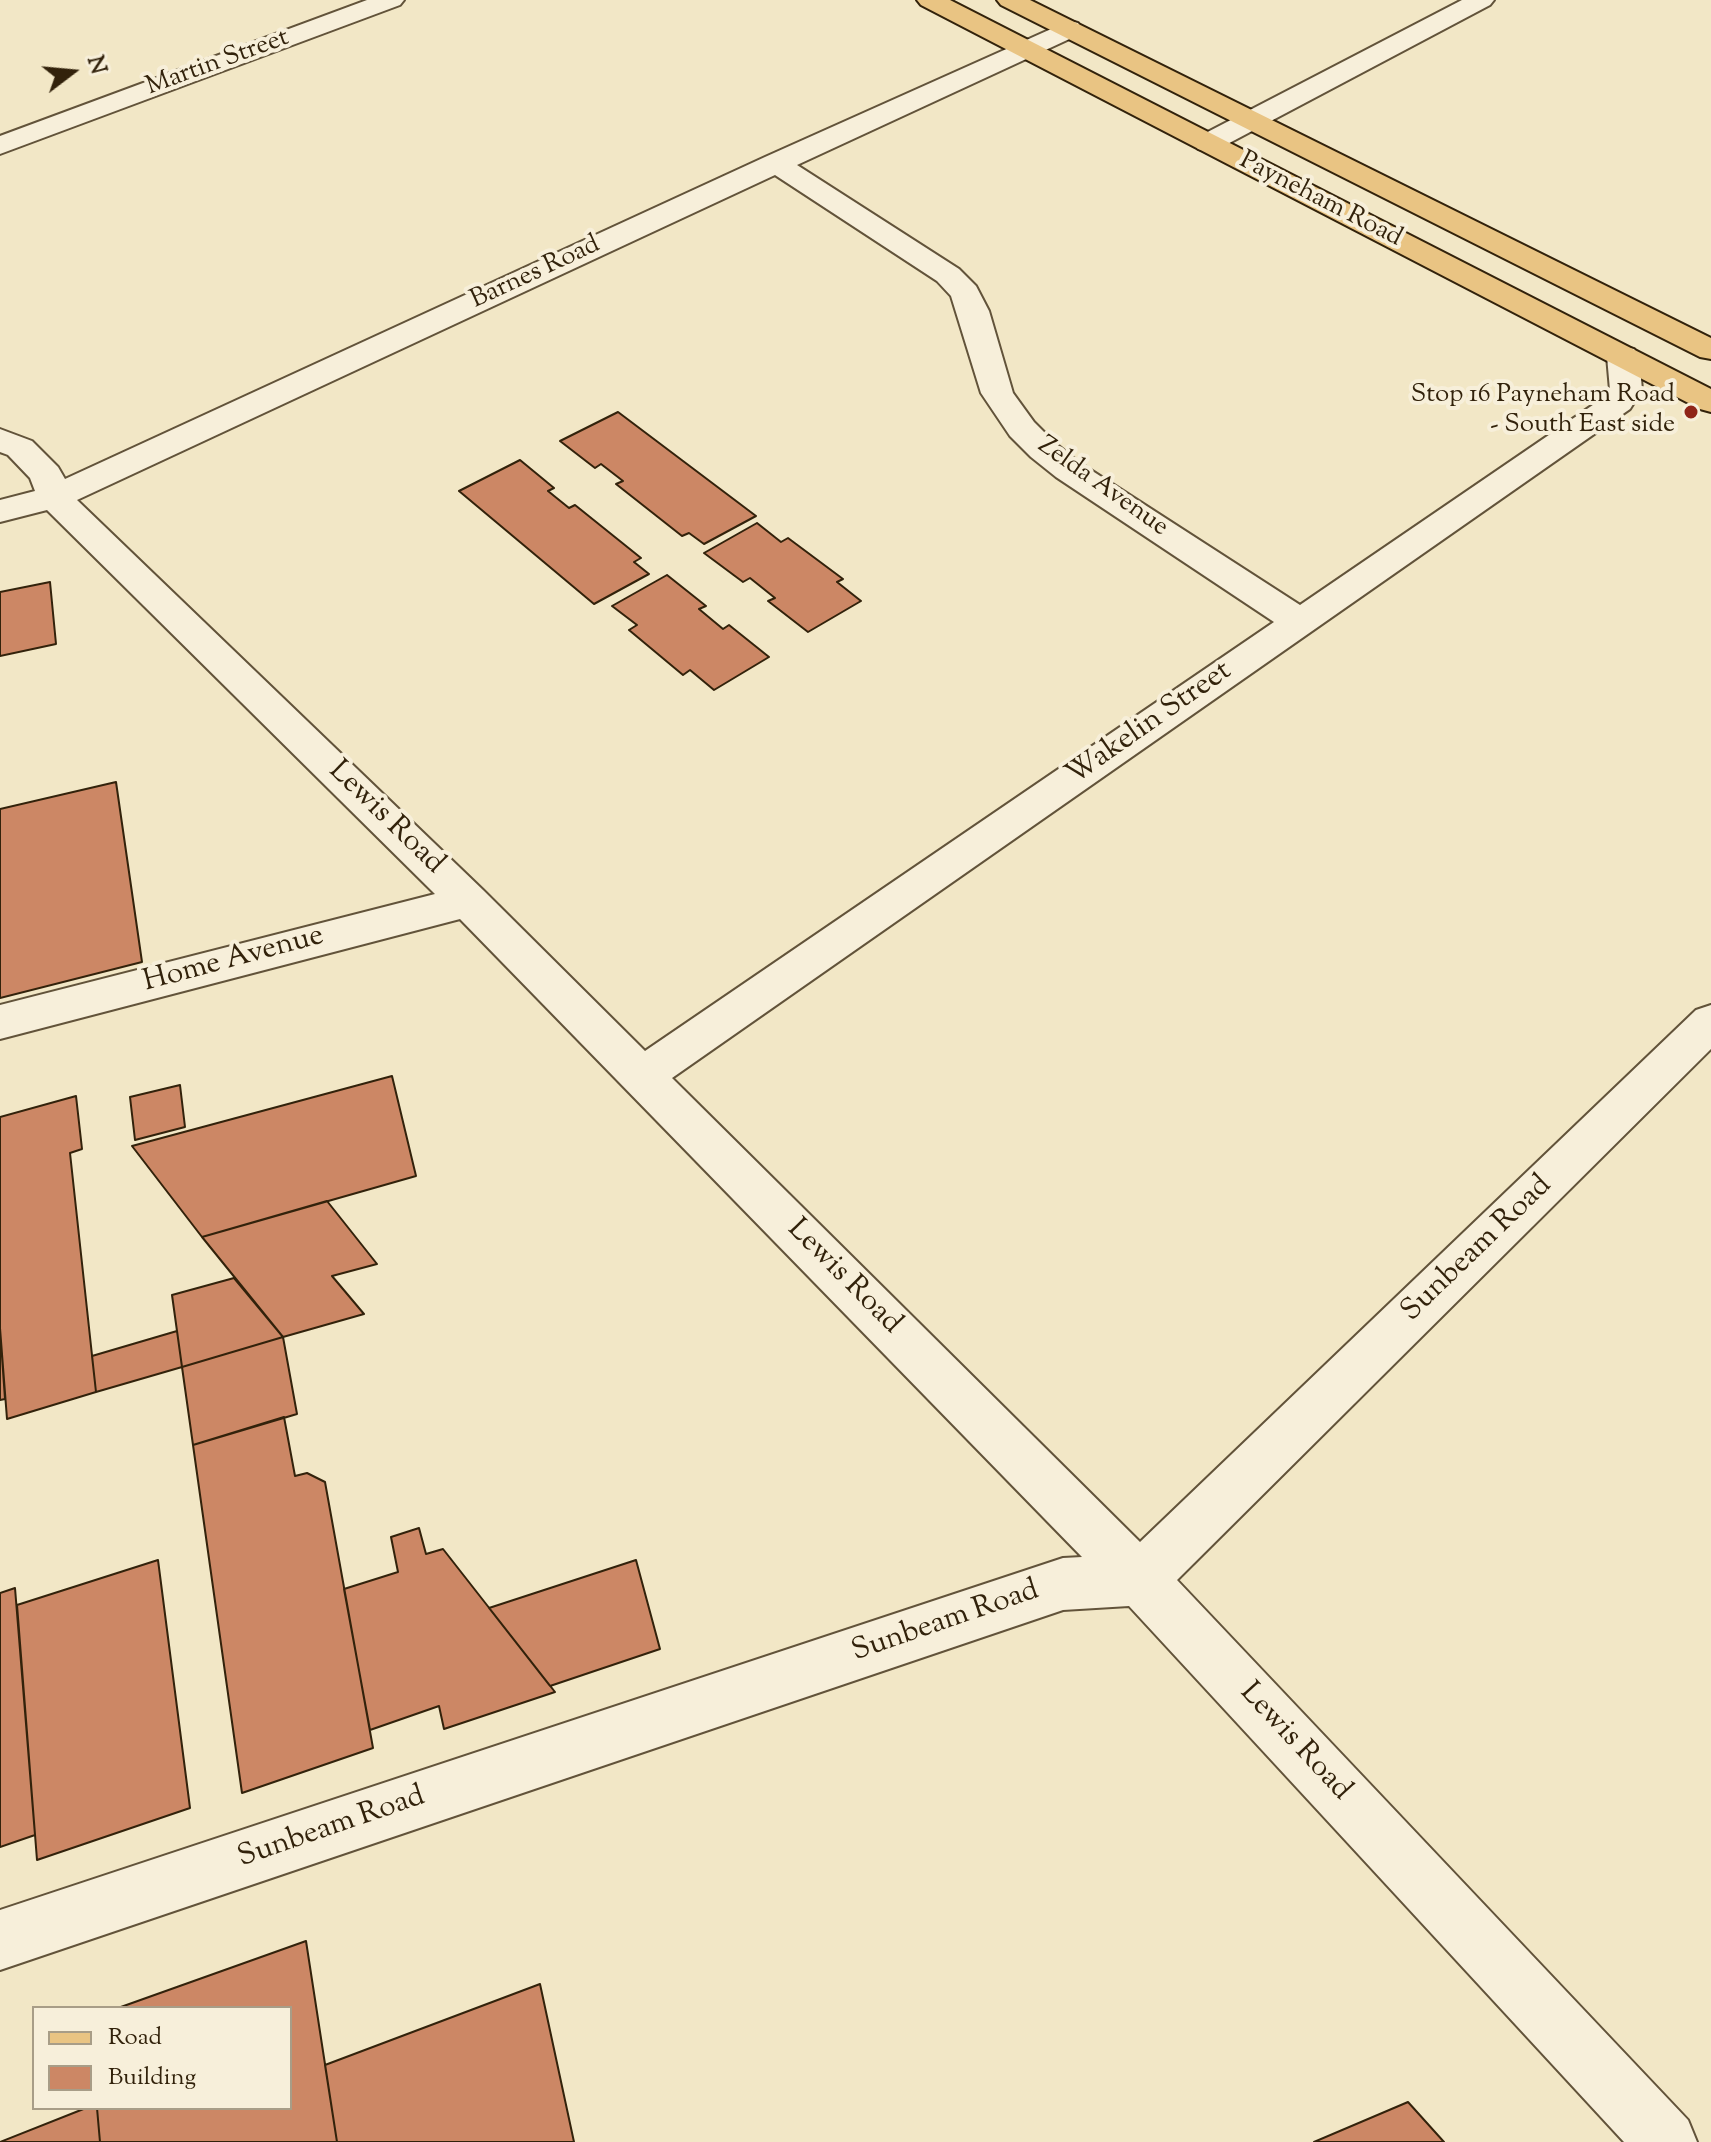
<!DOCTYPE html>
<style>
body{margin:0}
#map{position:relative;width:1711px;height:2142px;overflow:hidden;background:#f2e7c6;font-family:"Sorts Mill Goudy",serif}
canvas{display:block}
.legend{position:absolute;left:32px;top:2006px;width:260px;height:104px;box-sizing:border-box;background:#f7efda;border:2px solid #a89d87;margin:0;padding:10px 14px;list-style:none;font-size:24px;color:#32220b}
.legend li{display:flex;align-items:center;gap:16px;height:40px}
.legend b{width:40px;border:2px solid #a89d87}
.north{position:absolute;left:32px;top:32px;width:80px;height:80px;-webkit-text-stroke:6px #f7efda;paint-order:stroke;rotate:74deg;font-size:22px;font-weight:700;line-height:32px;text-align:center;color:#32220b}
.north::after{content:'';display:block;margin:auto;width:28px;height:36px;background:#32220b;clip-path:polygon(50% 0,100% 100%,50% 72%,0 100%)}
</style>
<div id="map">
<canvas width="1711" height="2142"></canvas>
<ul class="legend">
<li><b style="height:10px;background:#e9c483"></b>Road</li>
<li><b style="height:22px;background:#cc8765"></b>Building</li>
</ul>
<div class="north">N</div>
</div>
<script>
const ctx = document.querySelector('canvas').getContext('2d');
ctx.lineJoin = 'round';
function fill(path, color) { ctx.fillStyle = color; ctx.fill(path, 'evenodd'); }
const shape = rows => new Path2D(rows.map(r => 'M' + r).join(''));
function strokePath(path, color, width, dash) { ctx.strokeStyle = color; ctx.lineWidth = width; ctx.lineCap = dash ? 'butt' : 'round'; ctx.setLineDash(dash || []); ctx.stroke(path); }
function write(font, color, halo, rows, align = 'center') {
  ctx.font = font + ' "Sorts Mill Goudy",serif'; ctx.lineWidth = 8; ctx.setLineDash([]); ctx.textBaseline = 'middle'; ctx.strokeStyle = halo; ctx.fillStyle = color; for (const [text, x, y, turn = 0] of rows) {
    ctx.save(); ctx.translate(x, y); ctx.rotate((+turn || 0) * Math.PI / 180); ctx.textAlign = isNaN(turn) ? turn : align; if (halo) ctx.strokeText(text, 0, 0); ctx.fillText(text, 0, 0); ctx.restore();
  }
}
const building = shape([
 [618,412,756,516,704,544,689,533,682,536,616,484,623,481,601,464,595,468,560,441,618,412],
 [520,460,554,488,548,491,569,508,575,505,641,558,634,562,649,574,594,604,459,491,520,460],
 [757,523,781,542,788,538,843,579,837,582,861,601,808,632,768,601,775,598,750,578,743,582,704,553,757,523],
 [667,575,706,606,699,609,723,629,729,625,769,657,714,690,690,670,683,675,629,630,637,625,612,606,667,575],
 [50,582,56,644,0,656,0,592,50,582],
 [116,782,142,962,0,998,0,809,116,782],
 [392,1076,416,1176,202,1237,132,1146,392,1076],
 [180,1085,185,1127,135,1140,130,1097,180,1085],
 [76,1096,82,1149,70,1153,96,1392,7,1419,0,1328,0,1117,76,1096],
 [327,1201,377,1264,332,1276,364,1314,283,1337,202,1237,327,1201],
 [234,1278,283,1337,182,1367,172,1295,234,1278],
 [0,1328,5,1399,0,1400,0,1328],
 [177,1331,182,1367,96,1392,92,1356,177,1331],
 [283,1337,297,1414,193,1445,182,1367,283,1337],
 [284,1417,295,1476,307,1473,325,1482,373,1748,242,1793,193,1445,284,1417],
 [419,1528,426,1554,443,1549,555,1692,444,1729,439,1706,370,1730,344,1589,398,1572,391,1537,419,1528],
 [158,1560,190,1808,37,1860,17,1605,158,1560],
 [636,1560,660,1649,550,1686,489,1608,636,1560],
 [15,1588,35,1835,0,1847,0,1593,15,1588],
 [306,1941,337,2142,100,2142,97,2108,290,2108,290,2008,118,2008,306,1941],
 [540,1984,574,2142,337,2142,325,2065,540,1984],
 [1408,2102,1444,2142,1314,2142,1408,2102],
 [86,2108,97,2108,100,2142,0,2142,86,2108]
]);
const street = shape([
 [367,0,404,0,400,5,0,154,0,136,367,0],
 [1462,0,1494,0,1490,5,1218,149,1208,151,1198,149,1194,143,1198,137,1462,0],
 [1069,21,1078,23,1082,29,1078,35,797,165,959,269,976,286,989,311,1013,393,1034,422,1055,443,1080,463,1300,605,1606,396,1610,390,1607,356,1612,349,1623,347,1634,349,1639,356,1642,390,1630,409,672,1078,1140,1542,1696,1010,1711,1005,1711,1049,1177,1580,1688,2120,1697,2142,1624,2142,1129,1606,1063,1610,0,1970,0,1910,1063,1558,1082,1557,460,919,0,1039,0,1005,435,894,47,510,0,522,0,500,35,491,30,478,8,455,0,452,0,429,32,441,58,467,65,479,765,157,1069,21],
 [775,175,937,281,951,296,981,393,1010,436,1031,457,1056,477,1274,622,645,1051,483,890,77,500,775,175]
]);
const primary = shape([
 [917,0,950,0,1711,389,1711,412,1700,409,921,5,917,0],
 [997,0,1030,0,1711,338,1711,359,1700,357,1001,5,997,0]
]);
const markers = [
 [1691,412,8,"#8f2418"]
];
const farStreetnames = [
 ["Martin Street",218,64,-20],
 ["Payneham Road",1320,201,27],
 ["Barnes Road",536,274,-25],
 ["Zelda Avenue",1102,488,35]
];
const farPoinames = [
 ["Stop 16 Payneham Road",1675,397],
 ["- South East side",1675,427]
];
const streetNames = [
 ["Wakelin Street",1150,725,-35],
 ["Lewis Road",385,819,44],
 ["Home Avenue",234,961,-15],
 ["Sunbeam Road",1478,1250,-44],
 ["Lewis Road",843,1278,45],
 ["Sunbeam Road",946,1623,-19],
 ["Lewis Road",1294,1743,47],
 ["Sunbeam Road",332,1829,-19]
];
fill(building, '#cc8765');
strokePath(building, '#32220b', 2);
strokePath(street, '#62533a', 4);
strokePath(primary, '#32220b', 4);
fill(street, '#f7efda');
fill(primary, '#e9c483');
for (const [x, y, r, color] of markers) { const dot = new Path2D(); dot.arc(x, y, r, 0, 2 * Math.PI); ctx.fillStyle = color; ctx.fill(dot); strokePath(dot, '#f7efda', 3); }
write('26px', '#32220b', '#f7efda', farStreetnames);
write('26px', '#32220b', '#f7efda', farPoinames, 'right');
write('30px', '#32220b', '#f7efda', streetNames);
</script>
